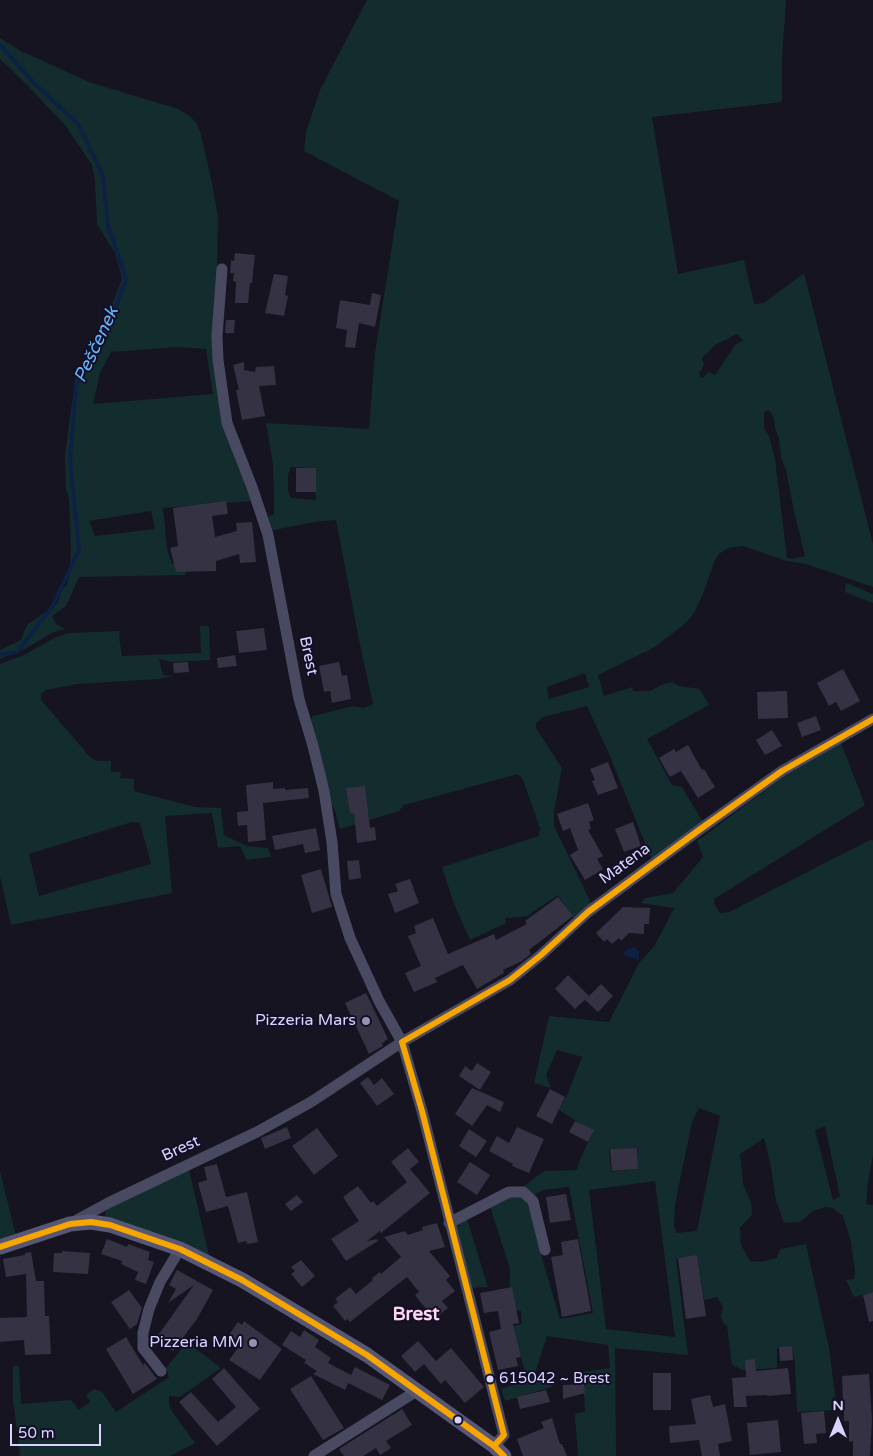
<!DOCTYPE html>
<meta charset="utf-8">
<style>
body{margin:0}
#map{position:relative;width:873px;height:1456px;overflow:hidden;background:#161421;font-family:"Varela Round",sans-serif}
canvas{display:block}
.north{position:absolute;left:813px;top:1396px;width:50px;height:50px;-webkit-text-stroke:4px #130f26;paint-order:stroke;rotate:0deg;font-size:14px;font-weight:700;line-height:20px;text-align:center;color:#d9d4ff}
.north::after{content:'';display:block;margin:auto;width:18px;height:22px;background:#d9d4ff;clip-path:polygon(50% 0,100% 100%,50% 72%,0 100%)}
.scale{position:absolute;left:10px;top:1424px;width:91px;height:22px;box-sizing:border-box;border:2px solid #d9d4ff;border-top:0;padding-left:6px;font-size:15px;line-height:18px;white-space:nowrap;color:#d9d4ff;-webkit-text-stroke:4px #130f26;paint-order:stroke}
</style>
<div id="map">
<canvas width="873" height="1456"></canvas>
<div class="north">N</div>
<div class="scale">50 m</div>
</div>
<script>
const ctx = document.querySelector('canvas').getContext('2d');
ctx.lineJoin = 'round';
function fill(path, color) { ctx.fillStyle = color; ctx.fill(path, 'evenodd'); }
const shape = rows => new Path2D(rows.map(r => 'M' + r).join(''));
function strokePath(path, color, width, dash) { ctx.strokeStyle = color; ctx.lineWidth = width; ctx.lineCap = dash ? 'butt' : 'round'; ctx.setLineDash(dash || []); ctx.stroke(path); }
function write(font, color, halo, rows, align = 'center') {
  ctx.font = font + ' "Varela Round",sans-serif'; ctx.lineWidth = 4; ctx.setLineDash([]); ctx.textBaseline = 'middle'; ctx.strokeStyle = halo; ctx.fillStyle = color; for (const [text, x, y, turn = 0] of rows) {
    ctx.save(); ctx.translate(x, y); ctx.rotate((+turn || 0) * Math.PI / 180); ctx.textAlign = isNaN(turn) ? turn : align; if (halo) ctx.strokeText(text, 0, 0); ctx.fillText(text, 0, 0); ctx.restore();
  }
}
const green = shape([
 [367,0,786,0,782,58,782,102,652,117,678,274,744,260,754,304,764,303,804,273,873,544,873,587,806,564,787,561,743,546,728,548,719,554,715,560,702,596,694,613,686,623,655,647,598,675,604,696,632,687,633,691,650,691,661,685,672,682,679,686,700,689,709,705,647,739,672,785,682,787,703,822,652,860,609,754,587,706,543,717,536,723,536,728,562,768,554,812,554,826,592,905,574,919,558,895,527,916,505,918,506,923,470,940,454,904,442,867,539,836,540,828,523,780,518,774,404,805,399,811,340,829,334,808,329,802,311,721,312,716,318,715,353,706,364,708,373,704,359,640,336,520,314,522,269,531,267,517,274,514,274,492,273,465,266,423,369,429,375,353,399,201,304,151,306,132,320,90],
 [737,334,743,340,735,345,715,375,709,372,702,378,699,374,704,365,702,358,715,345],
 [766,411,770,411,774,419,775,428,779,439,781,457,786,470,794,511,805,556,792,559,787,558,775,459,769,436,764,429,764,413],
 [291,467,314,468,316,500,291,498,288,491,288,475],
 [585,673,589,687,549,699,547,687],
 [0,38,19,50,89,82,178,109,190,116,197,124,200,131,211,178,218,216,217,272,213,352,252,501,163,508,167,549,172,564,188,560,185,575,79,577,66,606,52,616,56,624,65,629,52,633,25,649,0,659,0,650,21,640,27,625,58,603,61,591,67,584,70,572,71,548,69,498,66,488,65,455,75,380,98,333,105,323,122,279,115,253,97,224,95,181,92,165,65,125,23,81,0,59],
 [178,347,206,349,213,394,93,404,100,373,111,352],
 [151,511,155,529,95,536,89,521],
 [846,583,873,594,873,603,845,592],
 [200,626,209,626,210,660,172,662,159,659,163,675,173,676,159,679,77,684,46,690,41,694,41,700,90,757,97,761,111,761,111,772,121,772,120,778,134,779,134,791,195,807,221,808,224,835,247,846,268,848,271,857,247,860,240,846,218,848,212,813,165,816,172,893,11,925,0,876,0,664,24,655,56,637,69,633,120,631,119,637,122,656,201,653],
 [132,822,140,823,151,864,39,896,29,854],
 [841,743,865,805,714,899,714,903,720,913,729,912,872,839,873,841,873,1155,868,1182,866,1204,873,1205,873,1292,854,1297,846,1280,854,1279,855,1272,851,1242,843,1216,833,1208,825,1207,813,1211,800,1222,784,1223,776,1200,771,1167,764,1138,740,1154,743,1184,751,1202,752,1215,740,1227,741,1245,750,1261,761,1262,777,1258,780,1249,806,1244,829,1348,837,1410,797,1412,795,1364,792,1347,777,1348,777,1368,743,1370,732,1365,727,1326,723,1323,721,1316,723,1307,717,1297,704,1300,697,1256,676,1259,688,1355,615,1348,616,1456,578,1456,575,1414,585,1412,583,1372,610,1368,608,1345,547,1336,533,1379,554,1381,552,1387,505,1401,501,1389,527,1380,513,1326,522,1324,521,1311,515,1310,510,1285,510,1268,490,1207,511,1196,519,1195,530,1202,542,1258,560,1319,593,1313,569,1187,543,1190,534,1195,520,1189,544,1171,577,1170,579,1162,593,1132,559,1110,567,1095,582,1057,557,1050,546,1075,551,1088,534,1083,549,1016,609,1022,639,963,655,945,674,908,641,903,645,898,673,893,703,857,697,841,782,778],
 [699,1108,720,1116,697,1231,677,1233,674,1226,675,1204,692,1122],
 [825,1126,840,1196,833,1200,815,1130],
 [638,1148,637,1169,611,1172,609,1149],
 [655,1181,675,1337,606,1329,589,1190],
 [189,1170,209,1255,106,1219,105,1212,109,1208],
 [0,1171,16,1236,0,1241],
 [467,1219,488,1287,472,1288,457,1226],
 [187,1342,221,1368,180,1397,169,1396,169,1402,171,1410,195,1443,170,1456,19,1456,20,1454,13,1401,13,1366,19,1366,21,1404,71,1400,79,1410,90,1402,86,1395,94,1389,102,1392,116,1412,169,1377,166,1368]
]);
const water = shape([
 [634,947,639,951,639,960,623,955,627,949]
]);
const stream = shape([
 [0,45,35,84,79,125,103,176,108,226,126,279,108,328,76,387,70,459,79,550,52,607,17,652,0,655]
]);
const building = shape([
 [235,253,255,255,252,283,250,283,248,303,235,303,236,282,233,281,234,273,230,273,231,260,234,261],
 [274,274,288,276,285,295,288,296,284,316,265,313],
 [372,293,381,295,375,327,359,323,355,348,345,347,347,330,336,328,340,300,370,305],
 [226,320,235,320,234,333,225,333],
 [244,362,244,370,255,372,256,367,274,366,276,385,259,386,265,416,242,420,236,390,239,390,233,365],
 [296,468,316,468,316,492,296,492],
 [226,501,228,514,212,516,215,537,237,531,236,523,252,522,256,562,240,563,239,554,216,561,216,571,176,572,170,548,178,546,173,508],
 [264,628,267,650,239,653,236,631],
 [235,655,237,666,218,668,217,658],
 [188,662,189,672,174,673,173,663],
 [339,662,342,676,347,675,351,699,332,703,330,691,324,692,319,666],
 [843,669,860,701,841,711,836,702,829,706,817,683],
 [787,691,788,718,758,719,757,692],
 [816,716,821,730,802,737,797,723],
 [772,730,782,746,765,755,756,740],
 [688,745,702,770,704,769,715,787,698,798,681,771,670,777,659,758,674,749,676,752],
 [608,762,618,788,598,795,592,781,595,780,590,769],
 [273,782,273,789,285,788,285,790,308,788,309,798,263,803,266,840,248,842,247,825,238,826,237,812,248,811,246,785],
 [365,786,370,828,375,827,376,840,357,843,354,813,350,813,346,788],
 [588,803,594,820,589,822,591,829,588,830,603,856,597,859,603,869,585,880,570,855,578,850,570,828,563,831,557,814],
 [633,822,641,846,624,852,615,829],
 [316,828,320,850,305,853,303,844,275,850,272,836],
 [359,860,361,878,349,880,347,861],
 [321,869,332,907,312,913,301,875],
 [410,879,419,903,395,913,388,894,398,891,395,884],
 [558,897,573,916,529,950,531,954,522,961,503,970,504,973,477,989,463,965,435,978,437,982,414,992,405,973,421,966,408,936,416,933,414,926,433,918,448,954,494,934,496,940,527,924,525,921],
 [623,907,650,908,649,924,644,924,644,934,629,933,621,941,619,938,612,944,607,939,604,942,596,933],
 [568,975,589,996,601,984,613,996,598,1012,585,1000,589,996,575,1009,555,989],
 [366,993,388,1039,382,1043,383,1046,369,1054,345,1003],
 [477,1063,491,1072,480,1090,459,1076,465,1066,472,1071],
 [368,1077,374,1085,382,1078,394,1094,377,1106,360,1083],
 [472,1088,504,1102,500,1112,487,1105,472,1126,455,1114],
 [550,1089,565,1097,552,1124,536,1116],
 [575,1121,594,1130,588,1142,569,1132],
 [287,1127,291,1138,265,1149,261,1138],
 [517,1127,544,1139,529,1173,512,1166,513,1164,489,1151,497,1136,509,1143],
 [317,1128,338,1156,314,1175,292,1146],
 [469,1129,487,1141,476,1157,459,1146],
 [408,1148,419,1162,410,1169,430,1193,381,1233,380,1231,367,1241,377,1239,378,1241,346,1261,331,1239,359,1221,343,1197,358,1186,371,1203,373,1201,377,1206,407,1182,391,1162],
 [637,1148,638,1169,612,1171,610,1149],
 [470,1162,490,1175,477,1195,457,1182],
 [217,1164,226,1197,247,1192,258,1242,247,1244,246,1241,238,1243,228,1206,206,1212,198,1183,207,1180,204,1167],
 [566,1194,571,1220,550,1223,546,1197],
 [297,1195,303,1202,291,1211,285,1204],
 [437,1223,445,1247,429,1251,450,1276,446,1280,455,1291,442,1301,448,1308,434,1319,415,1295,419,1292,407,1277,350,1322,347,1319,345,1321,333,1306,338,1302,335,1299,350,1287,356,1294,373,1280,372,1278,380,1272,381,1274,401,1257,384,1237,405,1231,408,1235,423,1230,422,1227],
 [107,1239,127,1247,128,1244,150,1252,148,1260,154,1262,146,1284,135,1280,138,1272,121,1264,122,1261,101,1254],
 [578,1239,591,1311,562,1317,551,1257,563,1255,561,1242],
 [62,1251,90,1253,88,1274,53,1272,54,1253,62,1253],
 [31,1252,36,1281,44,1281,45,1316,49,1316,51,1354,25,1355,24,1340,0,1342,0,1318,27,1317,26,1274,6,1277,3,1259,25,1255,25,1253],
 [697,1255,706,1316,686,1319,678,1258],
 [301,1260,315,1276,302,1287,291,1274,295,1271,291,1267],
 [177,1270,213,1290,197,1319,173,1351,156,1338,194,1285,168,1303,176,1289,169,1285],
 [512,1287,519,1323,513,1324,521,1357,516,1358,518,1366,498,1370,489,1332,501,1329,498,1311,484,1313,480,1293],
 [129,1290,142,1308,137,1324,130,1329,111,1302],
 [873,1292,873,1321,869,1322,863,1295],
 [244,1321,282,1349,260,1380,229,1360,238,1348,226,1339,238,1322,242,1325],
 [304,1330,319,1340,315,1347,331,1358,328,1363,351,1375,355,1367,390,1385,382,1400,348,1383,345,1390,313,1374,317,1371,304,1363,306,1360,282,1345,291,1331,300,1337],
 [126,1337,143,1365,145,1363,157,1379,133,1394,106,1349],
 [418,1341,436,1361,451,1348,484,1387,465,1403,445,1380,441,1384,424,1364,415,1372,401,1356],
 [792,1346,793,1360,780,1361,779,1347],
 [755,1359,756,1371,788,1368,791,1394,767,1396,767,1395,746,1396,747,1407,734,1407,732,1378,746,1377,745,1360],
 [224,1368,260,1409,217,1446,179,1402,191,1392,218,1422,236,1407,212,1379],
 [653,1373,671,1373,671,1410,653,1410],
 [869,1374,872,1420,870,1456,853,1456,853,1441,849,1442,849,1421,844,1421,842,1376],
 [311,1376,344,1428,323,1440,290,1389],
 [584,1384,585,1393,563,1399,563,1385],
 [546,1390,550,1402,520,1409,517,1397],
 [710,1395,713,1407,725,1404,732,1441,718,1444,720,1456,702,1456,699,1440,670,1443,669,1426,696,1424,691,1399],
 [402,1409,412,1425,386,1441,391,1448,380,1455,376,1448,363,1456,344,1456,339,1449],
 [824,1411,826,1433,816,1434,817,1443,804,1444,801,1413],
 [552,1418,560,1444,562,1444,567,1456,523,1456,517,1439,544,1428,541,1422],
 [778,1420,781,1452,750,1455,747,1423]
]);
const street = shape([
 [222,269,217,336,218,360,227,423,252,487,268,535,299,699,313,746,324,791,332,842,336,894,350,938,379,1001,402,1042,422,1111,504,1435,494,1446],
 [73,1222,110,1202,257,1132,311,1102,402,1042,510,980,541,955,588,912,699,830,782,771,873,719],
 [449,1223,509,1192,523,1192,533,1201,545,1250],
 [161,1371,143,1348,143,1333,149,1309,160,1282,180,1249],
 [314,1456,418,1390]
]);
const secondary = shape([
 [0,1247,70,1224,91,1222,110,1225,180,1249,242,1280,367,1355,494,1446,504,1456]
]);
const bus1 = shape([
 [0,1247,70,1224,91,1222,110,1225,180,1249,242,1280,367,1355,494,1446,504,1456],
 [494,1446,504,1435,422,1111,402,1042,510,980,541,955,588,912,699,830,782,771,873,719]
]);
const markers = [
 [366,1021,5,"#9591b1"],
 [253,1343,5,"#9591b1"],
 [490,1379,4.5,"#d9d4ff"],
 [458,1420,4.5,"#d9d4ff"]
];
const busNames = [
 ["615042 ~ Brest",499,1379]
];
const streetNames = [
 ["Brest",308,656,78],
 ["Matena",625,864,-36],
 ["Brest",181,1149,-25]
];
const poiNames = [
 ["Pizzeria Mars",356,1021],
 ["Pizzeria MM",243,1343]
];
const waterNames = [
 ["Peščenek",97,345,-65]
];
const quarterNames = [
 ["Brest",416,1315]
];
fill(green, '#132c2d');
fill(water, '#0d2144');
strokePath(stream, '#0d2144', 4);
fill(building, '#343243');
strokePath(street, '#4a4962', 11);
strokePath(secondary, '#575674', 15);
strokePath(bus1, '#f7a600', 6);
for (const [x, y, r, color] of markers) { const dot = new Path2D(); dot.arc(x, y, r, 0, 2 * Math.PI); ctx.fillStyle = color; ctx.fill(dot); strokePath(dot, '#130f26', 2); }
write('15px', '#d9d4ff', '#130f26', busNames, 'left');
write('16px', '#d9d4ff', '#130f26', streetNames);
write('16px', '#d9d4ff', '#130f26', poiNames, 'right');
write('italic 18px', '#62b6ff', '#130f26', waterNames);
write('bold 19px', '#ffd6f0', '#130f26', quarterNames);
</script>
